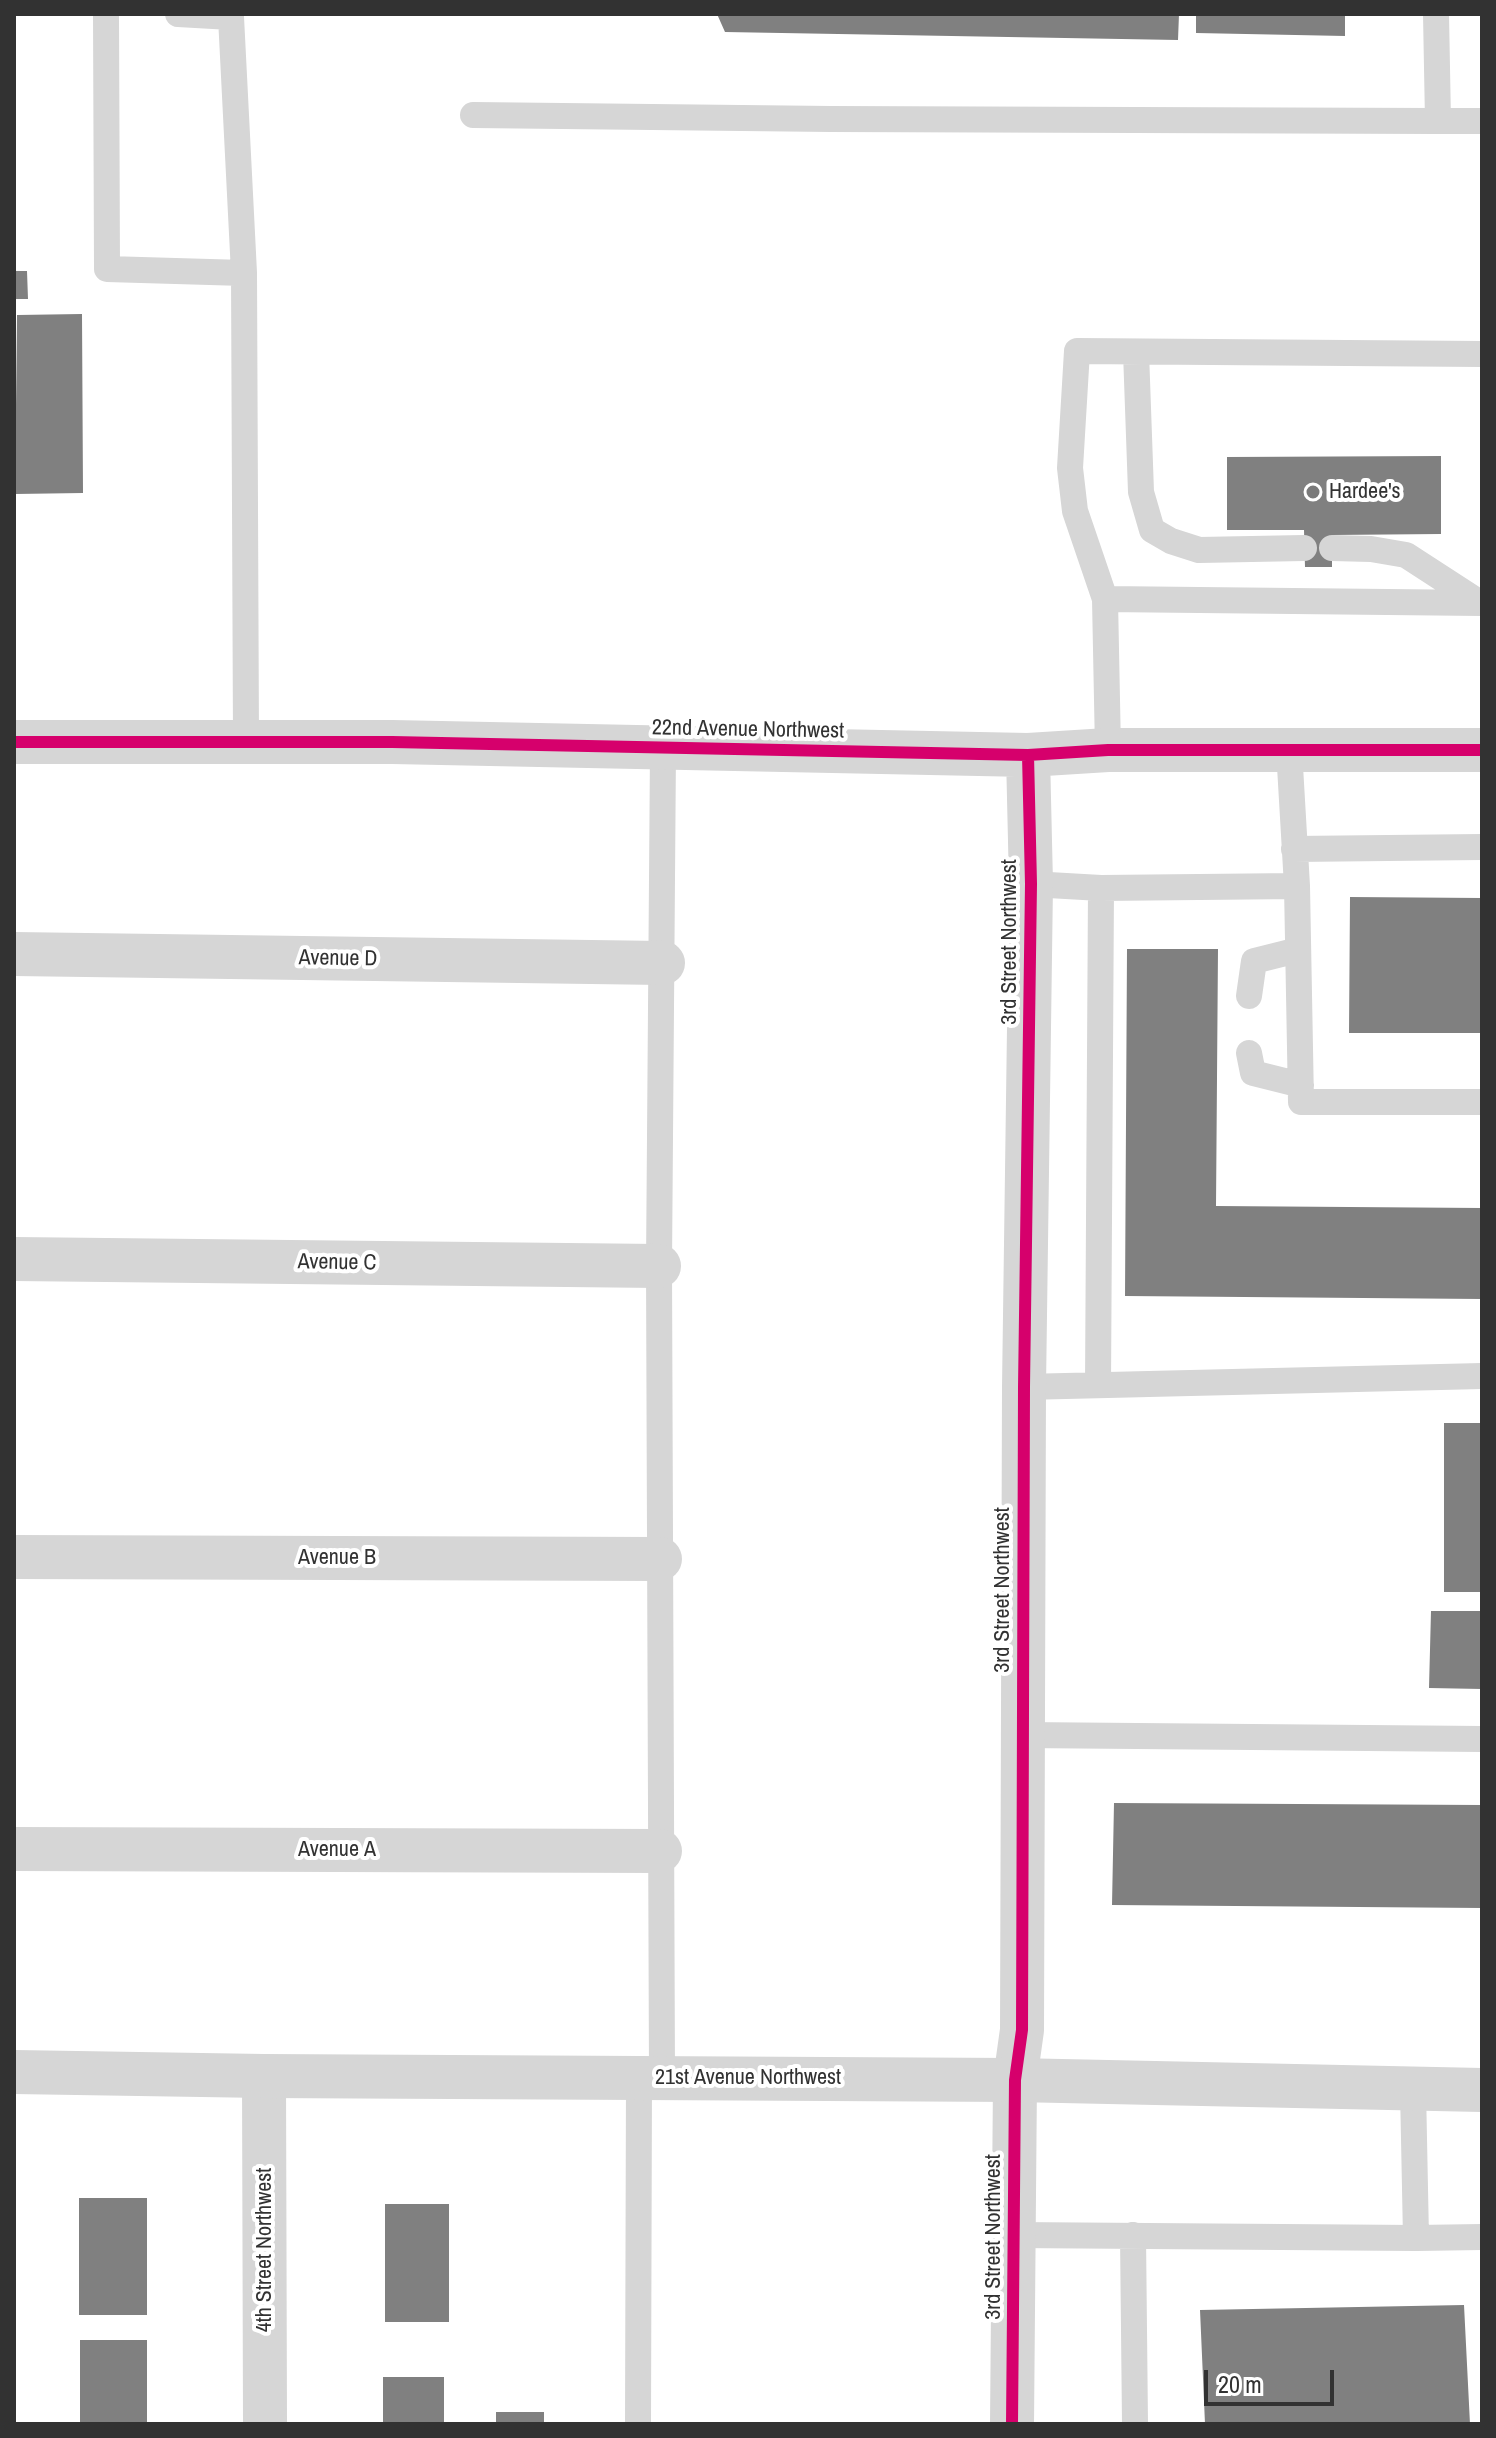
<!DOCTYPE html>
<style>
body{margin:0}
#map{position:relative;width:1496px;height:2438px;overflow:hidden;background:#fff;font-family:"Archivo Narrow",sans-serif}
canvas{display:block}
.frame{position:absolute;inset:0;border:16px solid #323232;pointer-events:none}
.scale{position:absolute;left:1204px;top:2370px;width:130px;height:36px;box-sizing:border-box;border:4px solid #323232;border-top:0;padding-left:10px;font-size:24px;line-height:28px;white-space:nowrap;color:#323232;-webkit-text-stroke:6px #fff;paint-order:stroke}
</style>
<div id="map">
<canvas width="1496" height="2438"></canvas>
<div class="frame"></div>
<div class="scale">20 m</div>
</div>
<script>
const ctx = document.querySelector('canvas').getContext('2d');
ctx.lineJoin = 'round';
function fill(path, color) { ctx.fillStyle = color; ctx.fill(path, 'evenodd'); }
const shape = rows => new Path2D(rows.map(r => 'M' + r).join(''));
function strokePath(path, color, width, dash) { ctx.strokeStyle = color; ctx.lineWidth = width; ctx.lineCap = dash ? 'butt' : 'round'; ctx.setLineDash(dash || []); ctx.stroke(path); }
function write(font, color, halo, rows, align = 'center') {
  ctx.font = font + ' "Archivo Narrow",sans-serif'; ctx.lineWidth = 8; ctx.setLineDash([]); ctx.textBaseline = 'middle'; ctx.strokeStyle = halo; ctx.fillStyle = color; for (const [text, x, y, turn = 0] of rows) {
    ctx.save(); ctx.translate(x, y); ctx.rotate((+turn || 0) * Math.PI / 180); ctx.textAlign = isNaN(turn) ? turn : align; if (halo) ctx.strokeText(text, 0, 0); ctx.fillText(text, 0, 0); ctx.restore();
  }
}
const building = shape([
 [717,14,1179,14,1178,40,725,32],
 [1196,14,1345,14,1345,36,1196,33],
 [14,271,27,271,28,299,14,299],
 [82,314,83,493,15,494,17,315],
 [1441,456,1441,534,1332,535,1332,567,1305,567,1304,530,1227,530,1227,457],
 [1350,897,1482,898,1482,1033,1349,1033],
 [1127,949,1218,949,1216,1206,1482,1208,1482,1299,1125,1296],
 [1444,1423,1482,1423,1482,1592,1444,1592],
 [1431,1611,1482,1611,1482,1689,1429,1688],
 [1114,1803,1482,1805,1482,1908,1112,1905],
 [79,2198,147,2198,147,2315,79,2315],
 [385,2204,449,2204,449,2322,385,2322],
 [1464,2305,1470,2424,1205,2424,1200,2310],
 [80,2340,147,2340,147,2424,80,2424],
 [383,2377,444,2377,444,2424,383,2424],
 [496,2412,544,2412,544,2424,496,2424]
]);
const service = shape([
 [106,14,107,269,244,273],
 [178,14,231,17,244,273,246,741],
 [1436,14,1438,121,1482,121],
 [473,115,831,119,1438,121],
 [1136,352,1141,492,1152,530,1171,541,1199,550,1304,548],
 [1332,548,1371,549,1406,555,1480,603],
 [1105,599,1482,603],
 [1289,749,1297,886,1301,1102,1482,1102],
 [1108,750,1105,599,1075,511,1070,468,1077,351,1482,354],
 [1294,849,1482,847],
 [1031,884,1101,888,1297,886],
 [1249,996,1254,961,1298,950],
 [1249,1053,1253,1073,1301,1085],
 [1098,1385,1101,888],
 [1024,1387,1482,1376],
 [1022,1735,1482,1739],
 [662,2077,659,1266,663,749],
 [1413,2089,1416,2238,1482,2237],
 [1013,2235,1416,2238],
 [1133,2235,1135,2424],
 [638,2424,639,2077]
]);
const minor = shape([
 [14,742,392,742,1028,755,1108,750,1482,750],
 [14,954,663,963],
 [14,1259,659,1266],
 [14,1557,660,1559],
 [14,1849,660,1851],
 [264,2076,265,2424],
 [1012,2424,1015,2080,1022,2030,1024,1387,1031,884,1028,755]
]);
const tertiary = shape([
 [14,2072,264,2076,1015,2080,1482,2090]
]);
const cycleway = shape([
 [14,742,392,742,1028,755,1108,750,1482,750],
 [1012,2424,1015,2080,1022,2030,1024,1387,1031,884,1028,755]
]);
const markers = [
 [1313,492,8,"#7a7a7a"]
];
const poiNames = [
 ["Hardee's",1329,492]
];
const streetNames = [
 ["22nd Avenue Northwest",748,730,1],
 ["3rd Street Northwest",1010,942,-90],
 ["Avenue D",338,959,1],
 ["Avenue C",337,1263,1],
 ["Avenue B",337,1558],
 ["3rd Street Northwest",1003,1590,-90],
 ["Avenue A",337,1850],
 ["21st Avenue Northwest",748,2078],
 ["3rd Street Northwest",994,2237,-90],
 ["4th Street Northwest",265,2250,-90]
];
fill(building, '#808080');
strokePath(service, '#d6d6d6', 26);
strokePath(minor, '#d6d6d6', 44);
strokePath(tertiary, '#d6d6d6', 44);
strokePath(cycleway, '#d6006c', 12);
for (const [x, y, r, color] of markers) { const dot = new Path2D(); dot.arc(x, y, r, 0, 2 * Math.PI); ctx.fillStyle = color; ctx.fill(dot); strokePath(dot, '#fff', 3); }
write('22px', '#323232', '#fff', poiNames, 'left');
write('22px', '#323232', '#fff', streetNames);
</script>
